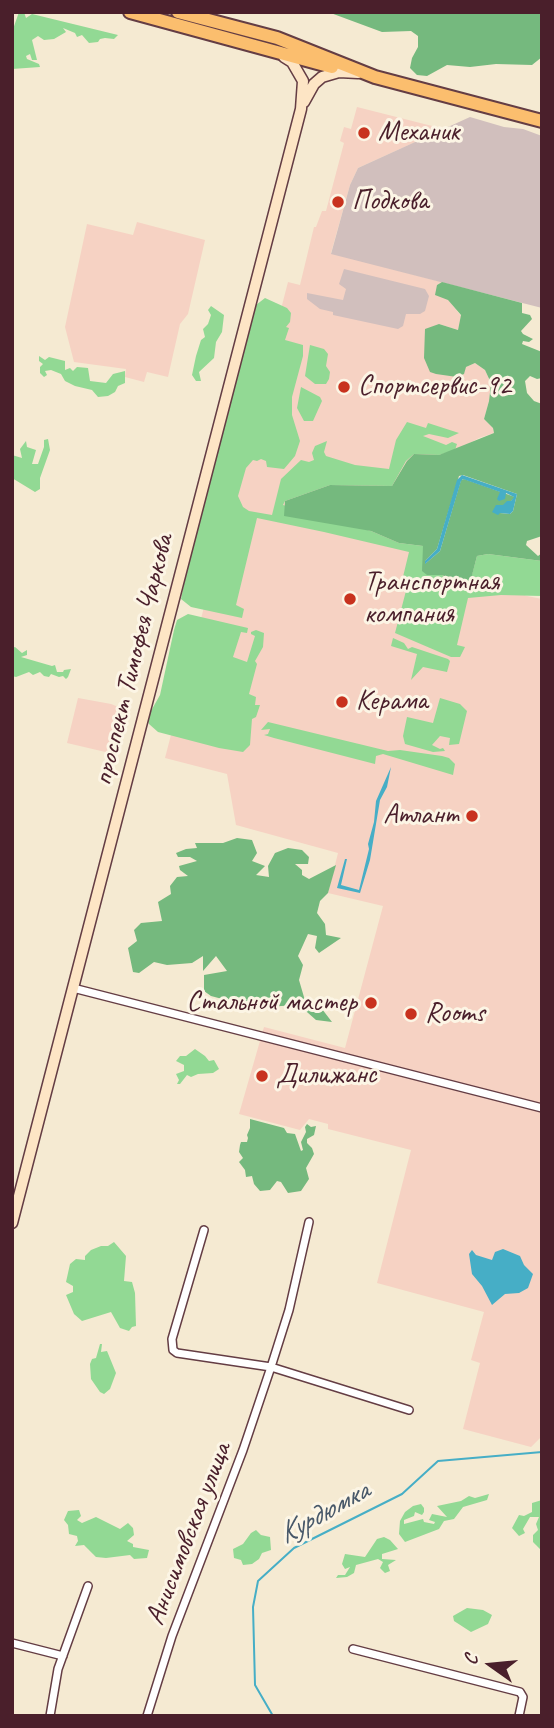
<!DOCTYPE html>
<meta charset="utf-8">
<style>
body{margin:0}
#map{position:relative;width:554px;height:1728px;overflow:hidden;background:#f5ead2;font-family:Caveat,sans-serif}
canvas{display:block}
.frame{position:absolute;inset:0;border:14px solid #4a1f2b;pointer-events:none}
.north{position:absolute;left:456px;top:1630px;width:70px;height:70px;-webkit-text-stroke:5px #fcf5e5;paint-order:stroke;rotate:285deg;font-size:19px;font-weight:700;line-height:28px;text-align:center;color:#4a1f2b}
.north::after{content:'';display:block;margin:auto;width:24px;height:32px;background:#4a1f2b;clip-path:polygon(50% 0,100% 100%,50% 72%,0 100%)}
</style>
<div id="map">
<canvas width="554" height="1728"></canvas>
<div class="frame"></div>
<div class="north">С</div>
</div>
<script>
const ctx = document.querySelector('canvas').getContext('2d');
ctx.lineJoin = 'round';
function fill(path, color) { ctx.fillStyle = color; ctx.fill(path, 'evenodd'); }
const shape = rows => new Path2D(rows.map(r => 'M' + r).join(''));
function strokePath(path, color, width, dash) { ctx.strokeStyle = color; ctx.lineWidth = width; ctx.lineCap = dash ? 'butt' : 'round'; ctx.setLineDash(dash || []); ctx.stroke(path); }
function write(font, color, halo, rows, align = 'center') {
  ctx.font = font + ' Caveat,sans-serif'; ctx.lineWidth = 6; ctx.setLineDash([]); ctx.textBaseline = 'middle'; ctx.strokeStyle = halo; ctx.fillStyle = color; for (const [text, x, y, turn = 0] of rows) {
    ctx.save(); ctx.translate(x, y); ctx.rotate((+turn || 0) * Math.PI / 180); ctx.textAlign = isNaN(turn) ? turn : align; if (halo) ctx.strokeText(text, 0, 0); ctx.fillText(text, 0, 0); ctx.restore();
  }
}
const built = shape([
 [357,107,444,129,358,168,350,185,331,253,442,282,437,285,461,316,458,330,439,324,466,367,475,363,485,370,491,383,489,401,484,419,493,428,494,433,479,438,392,486,330,485,285,501,371,531,527,596,542,599,542,1436,531,1447,463,1429,480,1363,471,1360,484,1312,377,1283,411,1150,328,1129,328,1124,309,1119,300,1130,239,1114,264,1027,345,1048,383,906,328,893,338,853,236,825,227,774,165,758,288,282,300,285,314,227,316,227,322,211,326,211,344,143,340,141,344,127,351,129],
 [137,222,205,240,188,314,180,324,168,377,147,372,144,382,125,377,126,369,74,362,65,327,87,224,133,235],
 [78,698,111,704,126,710,114,754,67,743]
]);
const industrial = shape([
 [470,117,504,127,523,129,542,136,542,308,331,254,350,185,358,168],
 [344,269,425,289,429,296,425,311,420,314,406,314,403,326,398,329,333,315,333,312,320,309,307,299,307,293,343,300,346,289,339,284]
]);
const green = shape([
 [19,12,24,12,26,18,32,14,118,35,114,39,105,38,100,39,98,42,89,43,82,35,77,37,75,33,63,28,66,32,54,39,44,40,38,36,32,40,37,60,32,60,30,54,26,56,27,59,39,64,40,67,12,69,12,32],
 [265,298,287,308,291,313,290,322,286,327,289,328,285,340,303,345,303,356,292,397,292,415,300,441,295,456,284,469,267,467,266,461,261,459,257,461,253,460,246,468,238,496,243,507,249,511,272,515,281,479,301,460,309,462,314,460,312,453,315,446,327,441,324,452,326,456,355,465,389,469,396,440,407,422,426,428,428,423,459,433,448,438,429,434,423,436,446,445,452,442,457,444,455,450,439,455,414,454,406,461,392,486,330,485,285,501,283,505,371,531,399,543,423,546,428,575,442,575,461,583,470,582,477,556,488,554,542,561,542,596,501,595,468,598,457,645,465,647,460,657,451,657,395,633,407,587,401,585,409,552,324,532,257,518,236,605,244,609,242,618,191,607,181,599,188,564,253,312,256,305],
 [211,306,224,315,222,332,216,342,214,358,199,372,201,381,196,381,192,375,196,356,201,340,205,337,203,329,208,324,211,315,208,310],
 [310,345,324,349,328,354,326,366,330,372,329,379,326,384,315,384,305,376],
 [39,356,45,360,49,357,65,361,65,370,70,368,73,371,77,367,88,368,90,381,106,383,113,374,125,371,125,383,118,386,115,392,108,396,98,397,92,390,75,386,65,381,61,374,51,370,45,371,47,375,44,377,40,373,40,367,43,364,39,361],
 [301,387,320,397,322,401,313,421,304,421,297,408],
 [48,439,50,450,40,478,40,489,35,492,12,478,12,455,22,458,20,449,26,441,27,447,36,450,32,464,38,464,44,447,44,440],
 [188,614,248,628,247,633,241,632,233,657,247,662,255,636,251,634,251,632,256,630,264,633,263,647,255,661,257,664,249,694,256,697,255,705,260,705,256,717,252,719,250,745,243,752,219,748,158,732,149,724,147,718,160,695,174,630,177,620],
 [393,638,404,643,408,649,412,647,448,659,450,661,447,672,423,667,411,680,417,654,391,646],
 [15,647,22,653,27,650,27,655,21,657,52,666,55,665,57,672,63,672,64,670,71,669,68,677,66,679,63,676,59,677,51,674,49,677,44,676,40,672,33,675,29,672,16,677,12,676,12,648],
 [440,698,460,704,467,711,459,744,449,745,450,738,440,736,432,745,440,749,443,748,445,751,433,752,405,744,403,736,407,717,433,723],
 [268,722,388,751,400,750,442,756,449,758,455,764,453,775,383,754,376,756,375,764,274,738,264,735,268,734,270,729,261,730],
 [195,1049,205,1056,209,1061,214,1060,219,1069,213,1073,198,1074,191,1077,187,1075,180,1084,177,1084,179,1080,176,1074,184,1071,184,1065,176,1061,180,1056,186,1056],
 [114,1242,126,1256,124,1281,132,1282,135,1293,136,1326,132,1327,129,1331,120,1328,111,1312,82,1321,74,1314,66,1295,73,1292,73,1286,66,1282,70,1264,76,1259,85,1260,85,1256,91,1250,101,1246,108,1246],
 [100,1344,102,1344,101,1352,107,1351,116,1373,110,1389,104,1394,100,1392,91,1379,90,1364,92,1359,96,1358],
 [489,1494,487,1500,463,1507,454,1519,444,1521,439,1529,405,1542,399,1534,400,1521,405,1512,413,1506,421,1504,424,1508,424,1512,422,1515,415,1512,414,1516,404,1520,404,1524,423,1519,424,1522,434,1524,435,1522,429,1520,432,1514,447,1517,437,1506,461,1501,469,1496,475,1498],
 [542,1500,542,1548,540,1549,533,1542,533,1535,538,1530,536,1524,539,1517,530,1517,523,1529,525,1533,519,1536,512,1528,519,1515,524,1516,532,1512,532,1503],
 [79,1510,81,1516,77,1520,82,1523,96,1517,120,1529,128,1523,133,1528,134,1535,127,1541,133,1544,133,1547,149,1550,147,1558,134,1559,130,1555,106,1558,96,1557,84,1545,75,1546,78,1541,77,1536,69,1534,68,1525,64,1520,68,1511],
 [256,1530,261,1535,270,1537,271,1550,262,1553,259,1559,252,1564,243,1565,241,1560,234,1558,233,1549,243,1544,251,1533],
 [384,1537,390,1540,398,1549,382,1554,382,1559,396,1560,388,1565,390,1571,385,1573,380,1568,383,1562,378,1559,356,1565,354,1573,347,1577,336,1578,338,1575,345,1575,350,1567,345,1569,342,1564,345,1554,365,1557,377,1539],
 [467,1608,483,1610,492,1615,488,1624,471,1632,454,1621,453,1616]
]);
const forest = shape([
 [328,12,542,12,542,57,532,65,496,64,470,67,447,65,427,76,417,75,410,68,412,58,418,47,418,36,411,31,382,32],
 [442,282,522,303,522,313,530,315,532,319,521,331,523,334,533,339,529,342,523,341,522,344,542,352,542,378,537,379,530,376,525,381,527,393,534,401,542,404,542,536,527,541,526,545,538,556,542,553,542,561,488,554,477,556,470,583,461,583,442,575,427,575,422,571,423,546,399,543,371,531,284,516,285,501,330,485,392,486,407,461,414,454,439,455,494,433,493,428,484,419,489,401,491,383,485,370,475,363,466,367,464,374,457,377,436,374,430,372,424,358,425,329,439,324,458,330,461,315,448,300,435,295,437,285],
 [463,475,517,494,513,511,510,514,500,513,515,497,464,479,461,480,440,551,425,564,425,561,437,549,459,476],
 [237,838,252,840,257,853,252,861,265,866,256,875,269,877,268,866,275,853,288,848,302,850,309,857,308,864,295,864,302,870,302,875,309,879,336,865,328,893,320,901,317,913,325,924,326,935,341,938,319,953,315,948,317,936,308,934,298,956,303,965,299,980,306,1004,322,1009,332,1022,316,1020,299,1005,264,1007,248,1001,241,1004,211,996,204,991,204,975,227,971,216,956,203,971,203,956,192,963,167,965,154,962,139,973,133,972,128,948,137,941,134,930,141,923,162,921,158,902,171,894,170,886,177,877,188,876,180,870,179,866,197,861,190,857,178,857,176,853,186,849,197,848,195,843,223,843],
 [250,1119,284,1128,287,1133,295,1134,301,1151,303,1150,301,1142,306,1132,305,1127,307,1124,311,1127,316,1126,314,1135,307,1139,307,1143,312,1148,314,1154,306,1168,309,1179,301,1191,288,1193,281,1182,277,1181,270,1190,260,1191,254,1184,252,1176,246,1177,245,1170,239,1162,243,1158,239,1152,240,1145,241,1142,247,1142,248,1138,247,1135,250,1128]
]);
const water = shape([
 [462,475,517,494,513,511,510,514,500,513,498,515,492,512,496,505,503,505,507,501,511,501,514,497,506,493,505,499,499,501,497,499,500,492,463,479,461,481,440,551,425,564,425,561,437,549,457,480],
 [391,767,387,787,380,800,370,860,360,893,337,888,345,859,347,859,341,885,359,890,369,849,368,844,374,822,376,801],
 [503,1249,520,1256,524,1265,533,1274,528,1288,519,1293,505,1294,492,1305,482,1286,472,1274,469,1254,472,1250,476,1255,492,1260,495,1252]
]);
const stream = shape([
 [273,1716,255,1685,253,1607,258,1581,294,1548,402,1494,438,1461,542,1452]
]);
const minor = shape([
 [73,988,542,1108],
 [204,1230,172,1339,173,1350,177,1353,271,1367,409,1410],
 [12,1643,63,1656],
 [353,1649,520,1692,523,1697,519,1716],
 [50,1716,58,1669,88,1586],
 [147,1716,172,1636,243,1450,271,1367,289,1310,309,1222]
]);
const secondary = shape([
 [304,102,314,84,322,77,339,72,358,73],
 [12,1223,301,109,303,81,292,62,284,57]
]);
const trunk = shape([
 [130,12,332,67],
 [178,12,277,38,375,77,542,121]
]);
const markers = [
 [364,133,7,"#c8321e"],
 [338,202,7,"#c8321e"],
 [344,387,7,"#c8321e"],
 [350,599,7,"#c8321e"],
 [342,702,7,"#c8321e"],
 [472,816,7,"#c8321e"],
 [371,1003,7,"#c8321e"],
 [411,1014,7,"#c8321e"],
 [262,1076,7,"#c8321e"]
];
const poiNames = [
 ["Механик",378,133],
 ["Подкова",352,202],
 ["Спортсервис-92",358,387],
 ["Транспортная",364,583],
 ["компания",364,615],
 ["Керама",356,702],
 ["Атлант",458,816,"right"],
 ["Стальной мастер",357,1003,"right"],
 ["Rooms",425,1014],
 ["Дилижанс",276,1076]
];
const streetNames = [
 ["проспект Тимофея Чаркова",134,660,-76],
 ["Анисимовская улица",189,1534,-69]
];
const waterNames = [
 ["Курдюмка",324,1513,-29]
];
fill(built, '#f6d2c3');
fill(industrial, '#d1bfbd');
fill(green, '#92d994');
fill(forest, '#75b97e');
fill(water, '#46aec6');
strokePath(stream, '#46aec6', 2);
strokePath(minor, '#643d44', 10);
strokePath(secondary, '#643d44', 13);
strokePath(trunk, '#643d44', 16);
strokePath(minor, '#fff', 7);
strokePath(secondary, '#fde5c5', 10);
strokePath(trunk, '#fbbe6e', 12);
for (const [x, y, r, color] of markers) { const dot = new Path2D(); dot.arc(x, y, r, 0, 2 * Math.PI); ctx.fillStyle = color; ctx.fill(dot); strokePath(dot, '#fcf5e5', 2.5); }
write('28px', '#4a1f2b', '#fcf5e5', poiNames, 'left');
write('28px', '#4a1f2b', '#fcf5e5', streetNames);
write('italic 30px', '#485869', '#fcf5e5', waterNames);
</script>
